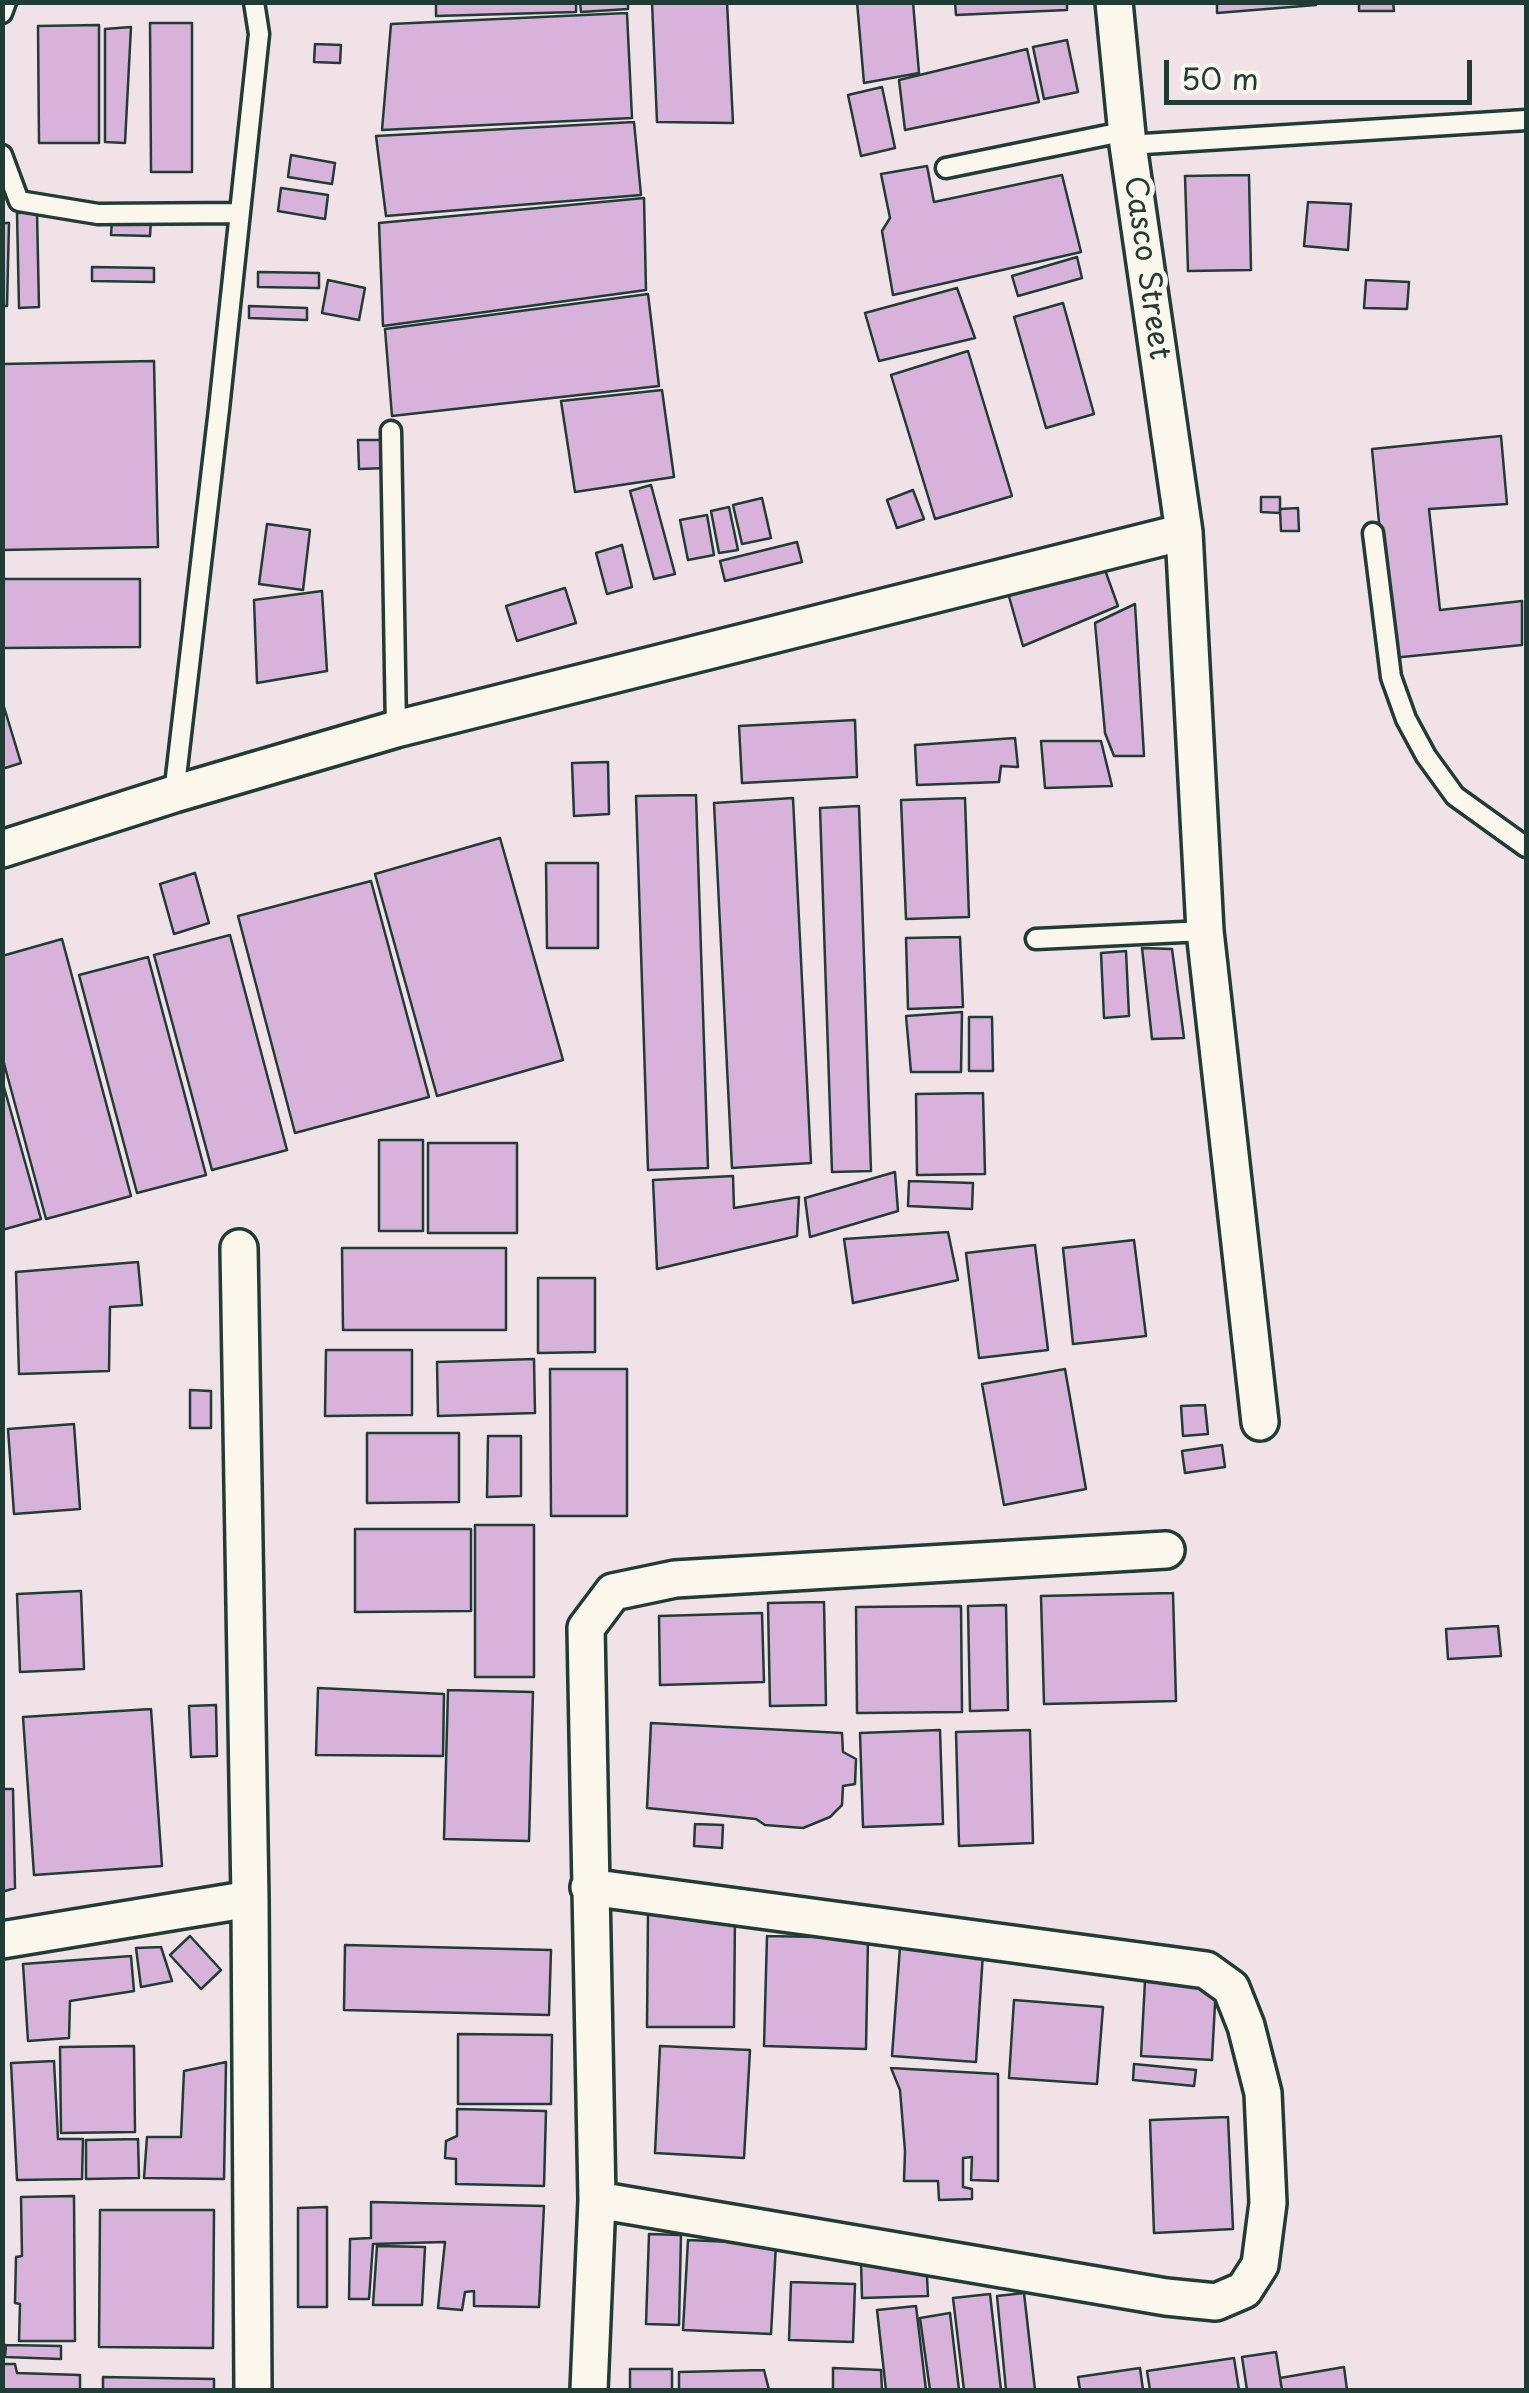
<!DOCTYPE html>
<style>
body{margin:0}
#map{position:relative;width:1529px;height:2393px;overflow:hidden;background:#f0e2e7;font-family:"Playpen Sans",sans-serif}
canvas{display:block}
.frame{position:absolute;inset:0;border:5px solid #1f3d34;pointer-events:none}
.scale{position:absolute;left:1164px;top:60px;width:308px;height:45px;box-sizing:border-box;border:5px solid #1f3d34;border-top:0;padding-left:12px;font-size:30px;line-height:35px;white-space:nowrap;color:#1f3d34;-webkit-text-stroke:8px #fbf7ec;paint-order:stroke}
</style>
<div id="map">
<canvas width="1529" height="2393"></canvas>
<div class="frame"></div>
<div class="scale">50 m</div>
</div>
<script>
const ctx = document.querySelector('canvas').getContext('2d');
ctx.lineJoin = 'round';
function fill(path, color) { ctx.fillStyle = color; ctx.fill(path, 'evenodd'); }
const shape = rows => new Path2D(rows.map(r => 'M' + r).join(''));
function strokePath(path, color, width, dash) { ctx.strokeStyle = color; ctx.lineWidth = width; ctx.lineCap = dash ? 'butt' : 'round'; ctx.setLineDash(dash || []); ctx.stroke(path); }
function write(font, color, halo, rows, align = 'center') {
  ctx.font = font + ' "Playpen Sans",sans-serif'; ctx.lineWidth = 10; ctx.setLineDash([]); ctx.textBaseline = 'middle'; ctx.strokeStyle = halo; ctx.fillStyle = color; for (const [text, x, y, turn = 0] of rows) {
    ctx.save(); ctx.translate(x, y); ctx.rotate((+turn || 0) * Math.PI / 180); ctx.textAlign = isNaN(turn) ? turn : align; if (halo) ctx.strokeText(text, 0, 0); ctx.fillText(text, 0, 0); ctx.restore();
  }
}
const building = shape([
 [436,2,576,2,576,12,436,16,436,2],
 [580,2,628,2,628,9,581,12,580,2],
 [652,2,727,2,733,123,657,122,652,2],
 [857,2,913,2,919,73,864,83,857,2],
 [955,2,1067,2,1067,10,956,15,955,2],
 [1217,2,1316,2,1316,5,1217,13,1217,2],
 [1359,2,1393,2,1394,11,1359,11,1359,2],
 [627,13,632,118,382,130,391,24,627,13],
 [150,23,192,23,192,172,151,172,150,23],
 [99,25,99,143,39,143,38,26,99,25],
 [131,27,125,143,105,142,105,29,131,27],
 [1067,40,1078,92,1044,99,1033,47,1067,40],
 [315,44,341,45,340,63,314,62,315,44],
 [1027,49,1039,102,905,130,899,80,1027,49],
 [882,87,895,148,861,156,848,95,882,87],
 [634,122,641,195,386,216,376,136,634,122],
 [291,155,335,163,332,184,288,177,291,155],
 [927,166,934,202,1062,175,1081,252,893,295,882,231,890,218,881,174,927,166],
 [1249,175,1251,270,1188,271,1185,176,1249,175],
 [281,188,328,195,325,219,278,211,281,188],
 [644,198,646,290,383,326,379,223,644,198],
 [1308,202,1351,204,1348,250,1304,246,1308,202],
 [37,212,39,307,19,308,17,213,37,212],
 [112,220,151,220,150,236,111,235,112,220],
 [2,223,9,223,7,306,2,306,2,223],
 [1077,257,1082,278,1018,296,1012,276,1077,257],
 [92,267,154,268,154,282,92,281,92,267],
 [258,272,319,273,319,288,258,287,258,272],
 [328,280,365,288,359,320,322,313,328,280],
 [1366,280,1409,282,1407,309,1364,308,1366,280],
 [957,288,975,338,879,361,865,313,957,288],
 [648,294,659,386,392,416,385,329,648,294],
 [1063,303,1094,414,1046,428,1014,317,1063,303],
 [249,306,307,308,307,320,249,318,249,306],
 [968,351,1012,496,935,519,891,375,968,351],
 [154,361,158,547,2,550,2,364,154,361],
 [662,390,674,477,575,492,561,401,662,390],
 [1501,436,1507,504,1429,509,1440,610,1522,601,1522,645,1392,658,1372,449,1501,436],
 [358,440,386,440,387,468,359,469,358,440],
 [651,485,675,574,654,579,630,491,651,485],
 [913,490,924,519,897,528,887,500,913,490],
 [1261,497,1280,497,1280,513,1261,512,1261,497],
 [762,498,771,538,742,544,733,505,762,498],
 [729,507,738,550,719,553,711,511,729,507],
 [1298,508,1299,531,1281,531,1280,509,1298,508],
 [707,515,714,555,688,560,680,520,707,515],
 [267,524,310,530,303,590,259,584,267,524],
 [797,542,802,562,725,581,720,561,797,542],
 [622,545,632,587,607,594,596,553,622,545],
 [1101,559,1118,606,1023,646,1006,586,1101,559],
 [2,579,140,579,140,647,2,648,2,579],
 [565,588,576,623,517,641,506,606,565,588],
 [322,591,327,671,257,683,254,600,322,591],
 [1135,604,1144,756,1114,756,1105,733,1095,623,1135,604],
 [4,707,21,763,2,769,2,708,4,707],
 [855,720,857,777,742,783,739,726,855,720],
 [1015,738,1018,767,1001,766,999,782,917,785,915,745,1015,738],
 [1041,741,1101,741,1112,786,1045,788,1041,741],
 [608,762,609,814,574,816,572,763,608,762],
 [696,795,708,1168,648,1170,636,796,696,795],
 [793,798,811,1163,732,1168,714,803,793,798],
 [965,798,969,917,906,919,901,800,965,798],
 [859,806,871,1171,832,1172,820,808,859,806],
 [500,838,563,1060,437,1096,375,874,500,838],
 [546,863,598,863,598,948,547,948,546,863],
 [195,873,209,923,174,934,160,884,195,873],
 [371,881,429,1097,295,1133,238,916,371,881],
 [230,935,287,1150,212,1170,154,955,230,935],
 [960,937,963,1007,908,1009,906,938,960,937],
 [62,939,131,1196,46,1219,2,1056,2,956,62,939],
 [1142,948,1172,949,1184,1038,1152,1039,1142,948],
 [1126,951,1129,1016,1104,1018,1101,953,1126,951],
 [148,957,206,1175,137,1193,79,975,148,957],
 [962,1012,961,1072,911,1072,906,1016,962,1012],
 [969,1017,992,1017,993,1071,969,1071,969,1017],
 [2,1080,41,1219,2,1230,2,1080],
 [983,1093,985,1174,917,1175,916,1094,983,1093],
 [379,1140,423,1140,423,1231,379,1231,379,1140],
 [428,1143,517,1143,517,1233,428,1233,428,1143],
 [895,1172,898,1211,810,1237,805,1198,895,1172],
 [733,1176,734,1208,799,1197,797,1236,657,1269,653,1180,733,1176],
 [909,1181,973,1183,972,1209,908,1206,909,1181],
 [948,1232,958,1280,853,1303,844,1239,948,1232],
 [1134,1240,1146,1336,1073,1344,1063,1248,1134,1240],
 [1035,1245,1048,1350,979,1358,966,1253,1035,1245],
 [342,1248,506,1248,506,1330,343,1330,342,1248],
 [138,1262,142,1305,110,1307,109,1371,19,1374,16,1272,138,1262],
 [538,1278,595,1278,595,1352,538,1353,538,1278],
 [326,1350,412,1350,412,1415,325,1416,326,1350],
 [534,1359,535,1413,438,1416,437,1362,534,1359],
 [550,1369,627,1369,627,1516,551,1516,550,1369],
 [1065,1369,1086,1489,1004,1505,982,1384,1065,1369],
 [190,1390,211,1391,211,1428,190,1428,190,1390],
 [1205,1405,1208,1434,1183,1436,1181,1406,1205,1405],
 [74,1424,80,1509,14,1514,8,1429,74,1424],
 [367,1433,459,1433,459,1502,367,1503,367,1433],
 [488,1436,521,1436,521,1496,487,1497,488,1436],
 [1222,1445,1225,1467,1185,1473,1182,1451,1222,1445],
 [475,1525,534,1525,534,1677,475,1677,475,1525],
 [355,1529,471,1529,471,1611,355,1612,355,1529],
 [81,1591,84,1669,20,1672,17,1594,81,1591],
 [1173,1593,1176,1701,1044,1704,1041,1596,1173,1593],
 [824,1602,826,1705,770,1706,768,1603,824,1602],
 [1006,1605,1008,1710,970,1711,968,1606,1006,1605],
 [961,1606,962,1712,857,1713,856,1607,961,1606],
 [762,1613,764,1682,660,1685,659,1616,762,1613],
 [1498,1626,1501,1656,1448,1659,1446,1629,1498,1626],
 [318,1688,444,1694,443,1756,316,1755,318,1688],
 [448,1690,533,1692,529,1841,444,1839,448,1690],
 [216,1705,217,1756,191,1757,189,1706,216,1705],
 [151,1709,162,1866,34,1875,23,1717,151,1709],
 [651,1723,842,1733,843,1752,856,1759,855,1784,843,1786,842,1805,830,1817,803,1828,765,1825,756,1819,647,1808,651,1723],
 [940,1730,943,1824,863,1827,860,1733,940,1730],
 [1030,1730,1033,1843,959,1846,956,1732,1030,1730],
 [2,1789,13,1789,15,1888,2,1892,2,1789],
 [695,1824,723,1825,722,1848,694,1846,695,1824],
 [648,1911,735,1912,734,2027,647,2027,648,1911],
 [190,1936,221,1970,201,1989,170,1955,190,1936],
 [767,1936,868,1938,866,2049,764,2046,767,1936],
 [345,1945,551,1950,549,2015,344,2010,345,1945],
 [161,1947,172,1981,141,1987,136,1948,161,1947],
 [900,1947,983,1953,976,2062,892,2056,900,1947],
 [131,1956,134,1991,70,2001,69,2038,28,2041,23,1964,131,1956],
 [1145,1981,1216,1985,1212,2060,1141,2056,1145,1981],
 [1014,2000,1103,2007,1097,2084,1009,2078,1014,2000],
 [458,2034,552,2035,551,2104,458,2104,458,2034],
 [134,2046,135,2132,61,2133,60,2047,134,2046],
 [660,2046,750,2050,744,2158,655,2153,660,2046],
 [54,2061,58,2139,83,2139,82,2179,17,2180,11,2063,54,2061],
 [226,2062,224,2179,144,2178,147,2137,181,2137,184,2071,226,2062],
 [1134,2064,1196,2070,1194,2086,1133,2080,1134,2064],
 [891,2068,998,2074,998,2181,971,2180,972,2157,963,2158,963,2187,972,2189,972,2199,939,2200,938,2181,904,2181,905,2151,900,2090,891,2068],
 [457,2109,546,2111,544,2186,456,2184,456,2159,445,2158,446,2141,457,2136,457,2109],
 [1228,2117,1233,2229,1154,2233,1150,2120,1228,2117],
 [138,2139,139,2178,86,2179,86,2140,138,2139],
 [74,2196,75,2341,19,2341,20,2304,15,2303,16,2257,22,2256,21,2197,74,2196],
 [371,2202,544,2206,539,2307,474,2306,474,2291,465,2292,462,2310,438,2308,445,2242,373,2244,369,2299,349,2299,350,2239,371,2238,371,2202],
 [327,2207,327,2307,298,2307,298,2208,327,2207],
 [100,2210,214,2210,213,2348,99,2347,100,2210],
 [649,2234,681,2235,679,2325,646,2324,649,2234],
 [688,2240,776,2244,771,2334,683,2330,688,2240],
 [377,2246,425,2247,422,2305,373,2305,377,2246],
 [926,2259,928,2296,862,2298,861,2261,926,2259],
 [791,2282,855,2284,853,2342,789,2340,791,2282],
 [1024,2293,1035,2390,1006,2390,997,2296,1024,2293],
 [990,2294,1001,2390,964,2390,953,2298,990,2294],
 [916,2306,926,2390,886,2390,877,2310,916,2306],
 [950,2313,959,2390,930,2390,920,2318,950,2313],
 [6,2345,61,2346,61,2359,5,2357,6,2345],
 [1276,2352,1282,2390,1247,2390,1242,2357,1276,2352],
 [1234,2358,1239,2390,1150,2390,1147,2371,1234,2358],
 [2,2364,15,2364,17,2373,80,2375,80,2390,2,2390,2,2364],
 [1344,2367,1347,2390,1282,2390,1280,2378,1344,2367],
 [833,2368,881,2370,882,2390,833,2390,833,2368],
 [1140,2368,1143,2390,1080,2390,1078,2377,1140,2368],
 [630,2369,672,2369,672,2390,630,2390,630,2369],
 [764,2370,769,2390,679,2390,679,2372,764,2370],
 [103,2377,214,2379,214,2390,103,2390,103,2377]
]);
const lane = shape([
 [2,13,6,2],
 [1128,145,1526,120],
 [2,155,19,201,98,214,240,213],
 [946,168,1127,131],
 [391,431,396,729],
 [1373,533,1391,677,1406,719,1426,756,1455,796,1526,847],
 [174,794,219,409,259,34,254,2],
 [1036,939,1205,931]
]);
const street = shape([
 [1114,2,1128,145,1184,532,1205,931,1260,1422],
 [2,849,174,794,396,729,1184,532],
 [239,1248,250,1899,253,2390],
 [589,1887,1206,1970,1231,1988,1246,2026,1263,2093,1268,2203,1260,2265,1244,2290,1216,2302,1166,2297,597,2200],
 [2,1940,250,1899],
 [589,2390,597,2200,586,1628,613,1592,675,1579,1166,1550]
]);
const streetNames = [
 ["Casco Street",1146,268,82]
];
fill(building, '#d8b2da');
strokePath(building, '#1f3d34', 2.5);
strokePath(lane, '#1f3d34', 25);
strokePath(street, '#1f3d34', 42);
strokePath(lane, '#fbf7ec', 18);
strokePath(street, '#fbf7ec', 35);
write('30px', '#1f3d34', '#fbf7ec', streetNames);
</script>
